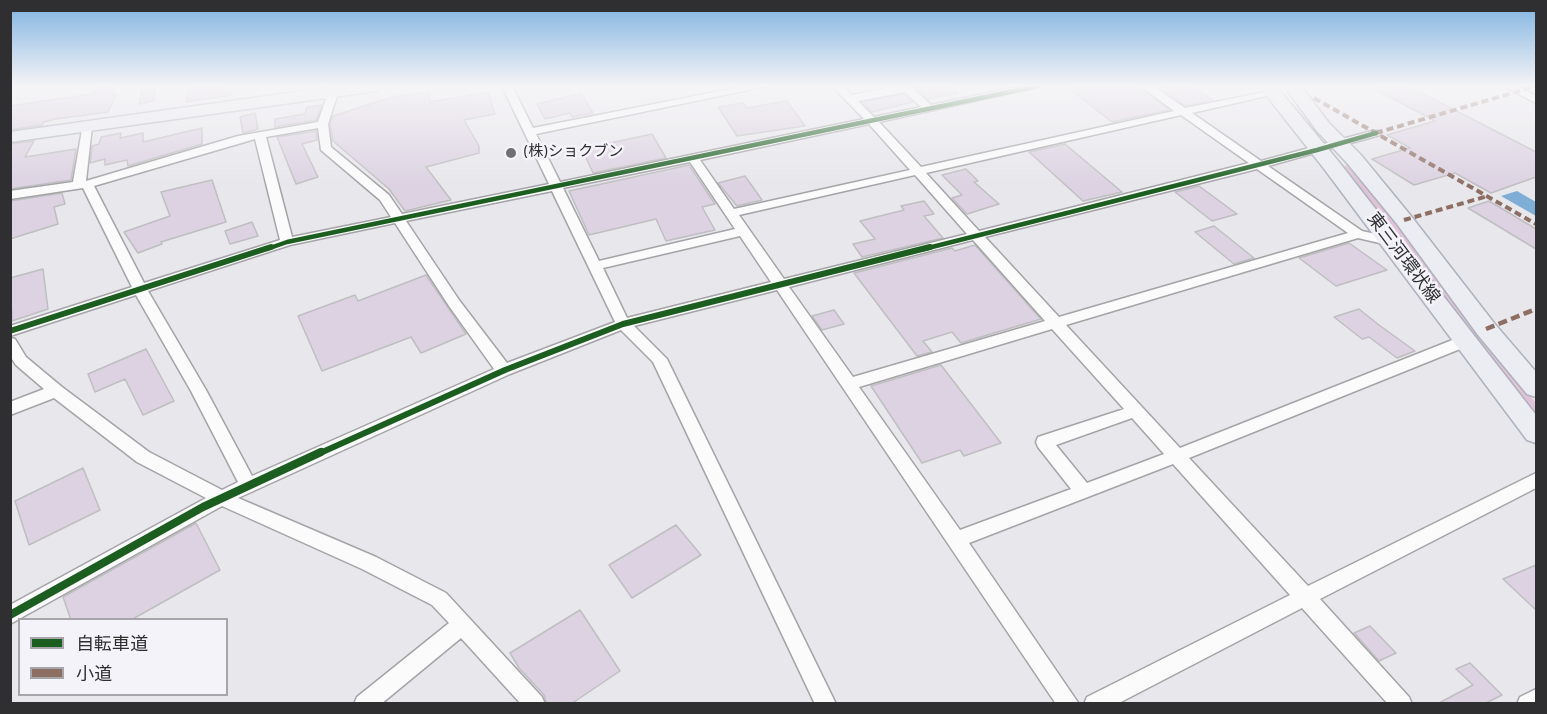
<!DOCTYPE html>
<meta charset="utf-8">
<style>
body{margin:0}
#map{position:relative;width:1547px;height:714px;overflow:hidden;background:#e8e7ec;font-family:Overpass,"Noto Sans JP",sans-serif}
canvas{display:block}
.frame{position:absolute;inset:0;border:12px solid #2f2f32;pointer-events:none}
.legend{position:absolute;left:18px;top:618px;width:210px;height:78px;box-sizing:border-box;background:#f4f3fa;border:2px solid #a5a5aa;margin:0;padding:8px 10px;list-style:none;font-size:18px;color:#2f2f32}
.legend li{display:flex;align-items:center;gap:12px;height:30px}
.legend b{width:30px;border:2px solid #a5a5aa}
</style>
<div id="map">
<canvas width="1547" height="714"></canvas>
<div class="frame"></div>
<ul class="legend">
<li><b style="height:8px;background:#1b5e20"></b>自転車道</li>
<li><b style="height:8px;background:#8d6e63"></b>小道</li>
</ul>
</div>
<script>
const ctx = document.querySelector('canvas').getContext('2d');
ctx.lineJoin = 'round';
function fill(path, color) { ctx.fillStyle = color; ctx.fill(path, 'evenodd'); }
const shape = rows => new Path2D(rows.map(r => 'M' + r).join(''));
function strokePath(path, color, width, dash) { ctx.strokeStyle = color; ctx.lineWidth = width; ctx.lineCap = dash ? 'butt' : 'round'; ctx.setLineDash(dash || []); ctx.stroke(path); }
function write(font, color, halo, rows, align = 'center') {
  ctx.font = font + ' Overpass,"Noto Sans JP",sans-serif'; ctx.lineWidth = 5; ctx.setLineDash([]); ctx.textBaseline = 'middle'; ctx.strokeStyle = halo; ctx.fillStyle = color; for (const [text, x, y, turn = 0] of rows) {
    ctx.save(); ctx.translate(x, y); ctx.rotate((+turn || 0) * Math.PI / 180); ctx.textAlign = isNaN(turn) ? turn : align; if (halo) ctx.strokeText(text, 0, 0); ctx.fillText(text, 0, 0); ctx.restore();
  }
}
const green = shape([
 [1351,164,1437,272,1484,338,1536,403,1536,413,1532,416,1341,167]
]);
const water = shape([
 [1517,191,1536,202,1536,216,1501,196]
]);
const building = shape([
 [94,86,115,86,113,95,117,94,108,112,56,119,44,122,42,125,10,130,10,106,92,94,94,86],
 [156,86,154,101,139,104,142,89,156,86],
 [189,86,230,86,231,95,186,102,189,86],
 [915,86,956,86,957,93,928,99,915,86],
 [1066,86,1139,86,1169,110,1112,122,1066,86],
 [1158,86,1192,86,1213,100,1185,106,1158,86],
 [1369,86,1408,86,1536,152,1536,177,1491,193,1455,173,1414,185,1372,159,1410,148,1387,135,1435,121,1369,86],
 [430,92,430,102,488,92,495,114,464,120,479,146,479,153,426,167,451,200,405,211,389,189,333,141,330,124,333,116,392,97,430,92],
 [581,93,593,113,572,117,570,113,545,119,537,104,581,93],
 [904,94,913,102,872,112,863,102,904,94],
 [787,101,805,126,737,136,718,107,743,103,747,108,787,101],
 [322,105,316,120,275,127,275,119,305,114,307,107,322,105],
 [255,113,258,129,243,133,240,117,255,113],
 [202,128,202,144,128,166,127,160,105,165,105,159,90,163,92,146,99,144,101,137,121,133,120,138,143,133,143,142,202,128],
 [316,131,317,140,302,144,318,177,296,184,277,137,316,131],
 [652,134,666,158,593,173,582,149,652,134],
 [34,141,25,157,76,149,71,180,10,189,10,144,34,141],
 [1065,144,1122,192,1083,201,1029,152,1065,144],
 [689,165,715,204,702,207,715,230,666,241,656,219,589,235,569,191,689,165],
 [966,169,978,181,974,182,999,204,967,214,952,198,962,195,942,175,966,169],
 [745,176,762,200,737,206,718,183,745,176],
 [212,180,226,222,161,242,162,244,138,253,124,232,170,216,161,192,212,180],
 [1199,186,1237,214,1212,221,1175,192,1199,186],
 [62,193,65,204,54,207,58,224,10,239,10,201,62,193],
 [924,201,934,214,924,216,943,238,862,257,853,244,875,239,860,221,904,210,901,206,924,201],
 [1489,201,1536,229,1536,249,1468,208,1489,201],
 [252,222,258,236,230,244,225,231,252,222],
 [1214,226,1254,258,1234,264,1195,232,1214,226],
 [1349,243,1387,270,1336,286,1299,258,1349,243],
 [975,245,1041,319,961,343,952,332,923,341,932,352,917,356,854,273,952,248,955,251,975,245],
 [43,269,48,309,12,321,10,278,43,269],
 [426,275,466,334,421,353,411,337,322,371,298,316,355,295,358,301,426,275],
 [1359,309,1379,325,1415,351,1397,358,1369,337,1362,339,1334,317,1359,309],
 [834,310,844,324,822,330,812,316,834,310],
 [146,349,174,401,143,415,125,379,95,392,88,374,146,349],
 [941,365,1001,443,964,456,960,450,922,463,871,386,941,365],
 [83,468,100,510,29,545,15,501,83,468],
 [196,523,220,570,131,620,71,620,63,597,196,523],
 [676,525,701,555,632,598,609,565,676,525],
 [1536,565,1536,610,1503,579,1536,565],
 [580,610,620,671,571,704,547,704,544,695,519,668,510,653,580,610],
 [1370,626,1396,653,1379,661,1354,633,1370,626],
 [1470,663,1502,695,1484,704,1437,704,1473,685,1456,669,1470,663]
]);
const minor = shape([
 [312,86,322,86,322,87,317,90,312,86],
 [502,86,512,86,533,128,745,86,768,86,536,134,560,182,864,119,832,86,843,86,852,95,899,86,911,86,931,105,1021,86,1043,86,879,122,921,167,1174,111,1141,86,1153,86,1185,108,1275,90,1275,94,1192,113,1261,161,1372,131,1380,131,1380,135,1268,166,1362,231,1393,238,1394,241,1393,244,1388,245,1358,238,1066,325,1180,448,1460,337,1470,337,1472,341,1470,345,1189,458,1308,586,1536,473,1536,488,1320,599,1409,697,1412,704,1388,704,1302,608,1117,704,1084,704,1087,697,1290,595,1173,464,969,543,1079,704,1056,704,777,290,634,326,667,359,836,704,815,704,653,362,621,330,510,374,238,498,376,557,446,593,542,697,545,704,521,704,461,638,381,704,354,704,357,697,449,623,432,605,362,569,222,506,10,624,10,605,206,498,137,462,54,398,10,415,10,402,44,389,16,365,10,356,10,338,15,339,26,357,62,387,149,452,222,490,238,482,191,391,136,295,10,336,10,326,132,287,83,188,10,199,10,191,73,182,83,124,87,123,92,126,86,181,238,136,318,122,328,93,333,90,338,93,328,124,331,147,389,195,402,214,549,184,502,86],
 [905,92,921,107,874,117,858,101,905,92],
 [1181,115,1249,163,979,231,926,173,1181,115],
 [869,124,910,170,734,209,700,160,869,124],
 [318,128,321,150,380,200,391,217,292,237,266,137,318,128],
 [255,139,280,240,144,283,94,186,255,139],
 [690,162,735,229,599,261,563,188,690,162],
 [1257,169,1348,233,1059,317,985,237,1257,169],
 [915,175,967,234,784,279,739,215,915,175],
 [552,191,615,322,507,363,459,300,406,221,552,191],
 [395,223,449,306,494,369,252,476,206,390,148,291,290,245,395,223],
 [740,236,771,282,627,318,603,268,740,236],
 [973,240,1045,321,853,377,789,287,973,240],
 [1052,329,1124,409,1038,437,1036,442,1038,447,1071,489,960,530,859,387,1052,329],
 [1132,418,1164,454,1087,483,1056,445,1132,418],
 [1503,86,1517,86,1536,96,1536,103,1503,86],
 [1536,689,1536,704,1517,704,1520,697,1536,689]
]);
const primary = shape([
 [338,86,385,86,377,91,10,142,10,132,338,86],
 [1259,86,1276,86,1339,162,1536,415,1536,443,1527,440,1325,170,1259,86],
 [1284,86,1301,86,1329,123,1361,155,1411,216,1494,323,1536,372,1536,397,1527,394,1478,335,1397,224,1347,163,1317,131,1284,86]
]);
const quietFar1 = shape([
 [1314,98,1536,224],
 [1376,133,1536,86],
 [1404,220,1488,196]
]);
const quiet = shape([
 [1486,329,1536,309]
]);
const cyclewayFar2 = shape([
 [267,249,287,242,1038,86],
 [924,249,1317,150,1376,133]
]);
const cyclewayFar1 = shape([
 [10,331,271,247],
 [318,454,505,370,623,324,930,247]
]);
const cycleway = shape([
 [10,615,203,507,321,452]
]);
const markers = [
 [511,153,6,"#706f73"]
];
const farPoinames = [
 ["(株)ショクブン",523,153]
];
const streetNames = [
 ["東三河環状線",1402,259,53]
];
fill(green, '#e0c3d8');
fill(water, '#7eaed6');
fill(building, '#dcd2e2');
strokePath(building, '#bfbec1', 1.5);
strokePath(minor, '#a4a4a7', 3);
strokePath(primary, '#afb2be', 3);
fill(minor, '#fcfbfc');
fill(primary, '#ebedf3');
strokePath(quietFar1, '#8d6e63', 4, [7, 4]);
strokePath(quiet, '#8d6e63', 4.5, [9, 4.5]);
strokePath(cyclewayFar2, '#1b5e20', 4.5);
strokePath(cyclewayFar1, '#1b5e20', 6);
strokePath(cycleway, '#1b5e20', 8);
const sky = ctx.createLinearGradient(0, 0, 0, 186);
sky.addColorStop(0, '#7db2e1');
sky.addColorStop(0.46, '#f5f4f6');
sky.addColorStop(1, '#f5f4f600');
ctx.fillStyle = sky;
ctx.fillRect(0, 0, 1547, 186);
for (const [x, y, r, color] of markers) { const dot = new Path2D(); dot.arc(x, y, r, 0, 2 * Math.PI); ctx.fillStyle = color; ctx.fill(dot); strokePath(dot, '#f4f3fa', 2); }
write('15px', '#2f2f32', '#f4f3fa', farPoinames, 'left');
write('18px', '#2f2f32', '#f4f3fa', streetNames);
</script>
